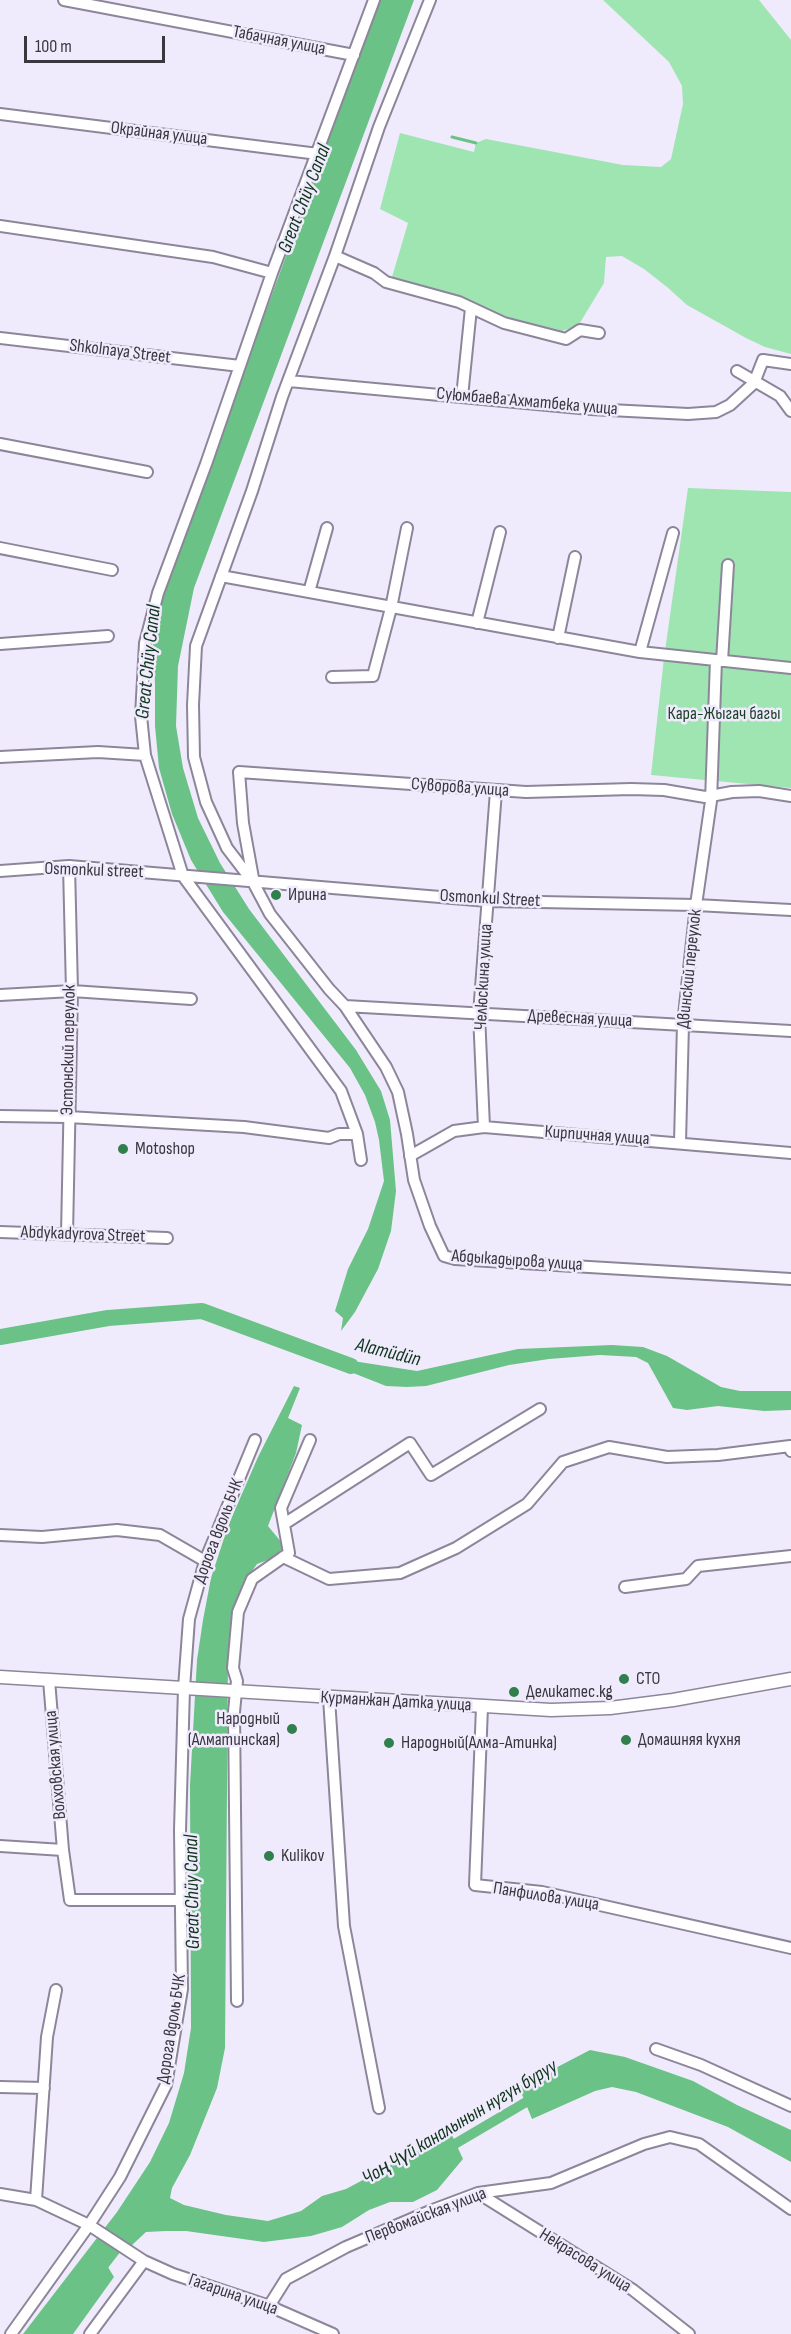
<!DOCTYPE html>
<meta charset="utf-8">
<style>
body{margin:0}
#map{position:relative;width:791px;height:2334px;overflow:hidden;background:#f0ebfc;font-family:"Sofia Sans Condensed",sans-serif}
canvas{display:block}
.scale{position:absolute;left:24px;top:36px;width:141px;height:27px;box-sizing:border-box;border:3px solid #3a373f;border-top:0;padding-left:8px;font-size:18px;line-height:21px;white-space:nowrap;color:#3a373f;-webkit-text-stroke:4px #f0ebfc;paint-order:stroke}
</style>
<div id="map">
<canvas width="791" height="2334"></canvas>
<div class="scale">100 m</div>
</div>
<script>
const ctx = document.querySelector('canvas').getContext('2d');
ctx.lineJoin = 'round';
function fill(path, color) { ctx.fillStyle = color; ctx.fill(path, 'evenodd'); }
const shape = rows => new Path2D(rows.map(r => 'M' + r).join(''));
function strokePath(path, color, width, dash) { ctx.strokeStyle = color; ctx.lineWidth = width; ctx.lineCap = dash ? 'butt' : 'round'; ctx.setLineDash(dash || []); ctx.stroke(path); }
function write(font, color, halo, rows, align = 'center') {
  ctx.font = font + ' "Sofia Sans Condensed",sans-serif'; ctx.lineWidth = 5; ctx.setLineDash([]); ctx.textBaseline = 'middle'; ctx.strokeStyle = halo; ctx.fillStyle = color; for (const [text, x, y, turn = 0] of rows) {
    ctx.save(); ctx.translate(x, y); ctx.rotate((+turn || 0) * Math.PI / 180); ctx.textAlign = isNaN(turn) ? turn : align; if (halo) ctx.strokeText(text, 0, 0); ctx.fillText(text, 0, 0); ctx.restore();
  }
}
const green = shape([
 [603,0,759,0,791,40,791,354,765,347,746,338,687,305,667,287,644,269,622,256,606,257,604,283,578,326,555,333,509,321,459,298,392,277,408,223,380,209,400,133,474,152,476,143,486,139,623,165,661,167,671,159,683,104,682,86,669,62],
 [688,488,791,492,791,788,651,775,664,658]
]);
const water = shape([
 [380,0,414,0,194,588,178,666,176,726,183,768,198,818,220,863,249,909,356,1050,381,1091,390,1120,396,1191,391,1231,378,1269,355,1312,341,1331,343,1318,335,1311,348,1269,368,1229,384,1181,379,1140,375,1122,365,1095,350,1068,223,912,191,860,172,814,159,768,155,726,155,684,152,633,165,586],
 [612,1345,643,1347,667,1356,721,1387,740,1391,791,1391,791,1410,764,1411,718,1406,687,1410,673,1408,648,1363,636,1357,600,1355,549,1359,509,1365,426,1386,407,1387,386,1386,328,1363,334,1354,353,1361,417,1371,518,1349],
 [294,1386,300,1388,288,1418,302,1425,296,1453,268,1526,282,1543,282,1549,273,1558,257,1564,252,1571,244,1591,228,1660,225,2048,217,2088,190,2155,172,2188,170,2198,184,2205,226,2215,268,2221,301,2211,322,2196,346,2189,451,2133,463,2159,437,2190,413,2202,390,2202,369,2210,342,2227,311,2236,264,2242,186,2231,166,2231,146,2232,131,2246,120,2238,105,2262,114,2277,73,2334,23,2334,117,2212,150,2162,169,2123,184,2073,191,2028,190,1785,197,1660,203,1620,211,1578,228,1526,258,1457],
 [590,2050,625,2057,693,2081,737,2105,791,2130,791,2162,728,2127,636,2092,612,2087,595,2091,532,2119,519,2087]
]);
const stream = shape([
 [452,137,476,143]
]);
const canal = shape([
 [443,2151,538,2095],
 [97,2274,124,2239]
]);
const river = shape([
 [0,1337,108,1318,202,1311,351,1366]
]);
const minor = shape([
 [64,0,354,55],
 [430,0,379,127,335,256,282,397,252,491,196,646,193,705,194,757,206,802,227,848,253,882,270,914,329,989,345,1006,791,1031],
 [0,114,318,154],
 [0,226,213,257,272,273],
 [335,256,374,273,386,282,459,302,504,323,566,339,580,330,599,333],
 [0,338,240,366],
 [737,371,780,396,791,411],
 [289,381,590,409,688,414,716,412,730,405,754,383,763,360,791,364],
 [462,397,471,308],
 [0,444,147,472],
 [0,548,112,570],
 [221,576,640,652,673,533],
 [309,592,327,528],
 [477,623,500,532],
 [558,638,575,557],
 [0,644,108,636],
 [640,652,791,668],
 [722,661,728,565],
 [332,677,373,676,391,608,407,528],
 [0,757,98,752,145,755],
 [0,871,69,866,488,901,696,905,791,910],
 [253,878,243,823,239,772,526,792,631,789,664,790,705,797,732,792,759,791,791,796],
 [0,995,72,991,191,999],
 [345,1006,386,1067,398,1092,407,1134,414,1180,430,1226,444,1256,455,1259,791,1279],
 [0,1116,68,1117,244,1127,329,1138,339,1134,357,1134],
 [484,1127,479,1014,496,791],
 [680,1142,683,1024,696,905,711,801,716,660],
 [410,1156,454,1131,484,1127,791,1153],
 [361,1160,357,1134,341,1091,183,876,145,755,141,716,145,643,158,593,206,464,272,273,374,0],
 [0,1232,167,1238],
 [67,1234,72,991,69,866],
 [284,1524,410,1443,431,1475,540,1409],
 [0,1535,42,1537,117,1530,160,1535,205,1561],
 [283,1557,329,1579,400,1573,456,1548,527,1504,563,1462,609,1447,667,1457,718,1455,790,1446,791,1451],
 [625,1587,686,1579,698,1566,791,1556],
 [49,1680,63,1850,70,1900,182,1900],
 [329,1698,344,1926,379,2108],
 [482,1707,475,1885,542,1892,791,1948],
 [0,1846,63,1850],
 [237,2001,234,1712,237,1681,233,1668,238,1612,252,1579,289,1553,281,1508,310,1440],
 [656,2049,701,2065,791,2106],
 [0,2087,44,2088],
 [478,2193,633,2290,689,2334],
 [0,2194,36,2200,89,2225,144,2261,173,2274,269,2306,333,2334],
 [36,2200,47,2037,56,1990],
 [269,2306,286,2279,346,2247,430,2211,478,2193,551,2183,644,2144,670,2137,699,2144,791,2209],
 [11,2334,89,2225,120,2177,166,2085,182,1989,180,1830,184,1688,189,1619,205,1561,255,1440],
 [90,2334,144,2261]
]);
const major = shape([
 [0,1677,551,1710,610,1708,673,1700,791,1679]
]);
const markers = [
 [276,895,6,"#327f4e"],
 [123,1149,6,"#327f4e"],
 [624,1679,6,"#327f4e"],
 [514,1692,6,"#327f4e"],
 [292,1729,6,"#327f4e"],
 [626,1740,6,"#327f4e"],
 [389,1743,6,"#327f4e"],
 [269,1856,6,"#327f4e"]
];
const streetNames = [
 ["Табачная улица",279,41,11],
 ["Окрайная улица",159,134,7],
 ["Shkolnaya Street",120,352,7],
 ["Суюмбаева Ахматбека улица",527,402,5],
 ["Суворова улица",460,788,4],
 ["Osmonkul street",94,871,2],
 ["Osmonkul Street",490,899,3],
 ["Двинский переулок",690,969,-84],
 ["Челюскина улица",484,977,-87],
 ["Древесная улица",580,1019,3],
 ["Эстонский переулок",69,1050,-89],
 ["Кирпичная улица",597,1136,4],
 ["Abdykadyrova Street",83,1235,2],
 ["Абдыкадырова улица",517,1261,4],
 ["Дорога вдоль БЧК",219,1531,-69],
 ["Курманжан Датка улица",396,1702,3],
 ["Волховская улица",56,1765,-95],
 ["Панфилова улица",546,1897,9],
 ["Дорога вдоль БЧК",172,2029,-81],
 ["Первомайская улица",426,2216,-21],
 ["Некрасова улица",585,2261,32],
 ["Гагарина улица",233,2295,19]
];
const parkNames = [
 ["Кара-Жыгач багы",724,714]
];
const poiNames = [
 ["Ирина",288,895],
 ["Motoshop",135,1149],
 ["СТО",636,1679],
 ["Деликатес.kg",526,1692],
 ["Народный",280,1719,"right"],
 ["(Алматинская)",280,1740,"right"],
 ["Домашняя кухня",638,1740],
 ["Народный(Алма-Атинка)",401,1743],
 ["Kulikov",281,1856]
];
const waterNames = [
 ["Great Chüy Canal",305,199,-69],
 ["Great Chüy Canal",149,662,-84],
 ["Alamüdün",388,1353,14],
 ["Great Chüy Canal",193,1892,-91],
 ["Чоң Чүй каналынын нугун буруу",460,2123,-31]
];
fill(green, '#9ee5b2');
fill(water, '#6ac286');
strokePath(stream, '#6ac286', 3);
strokePath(canal, '#6ac286', 10);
strokePath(river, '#6ac286', 16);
strokePath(minor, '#8d869a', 14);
strokePath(major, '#8d869a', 15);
strokePath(minor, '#fff', 10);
strokePath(major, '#fff', 12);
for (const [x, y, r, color] of markers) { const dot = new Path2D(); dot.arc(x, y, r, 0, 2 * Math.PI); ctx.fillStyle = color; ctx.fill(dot); strokePath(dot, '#f0ebfc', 2); }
write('18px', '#3a373f', '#f0ebfc', streetNames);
write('18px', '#1a3f26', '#f0ebfc', parkNames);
write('18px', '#3a373f', '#f0ebfc', poiNames, 'left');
write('italic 20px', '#11361e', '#f0ebfc', waterNames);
</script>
